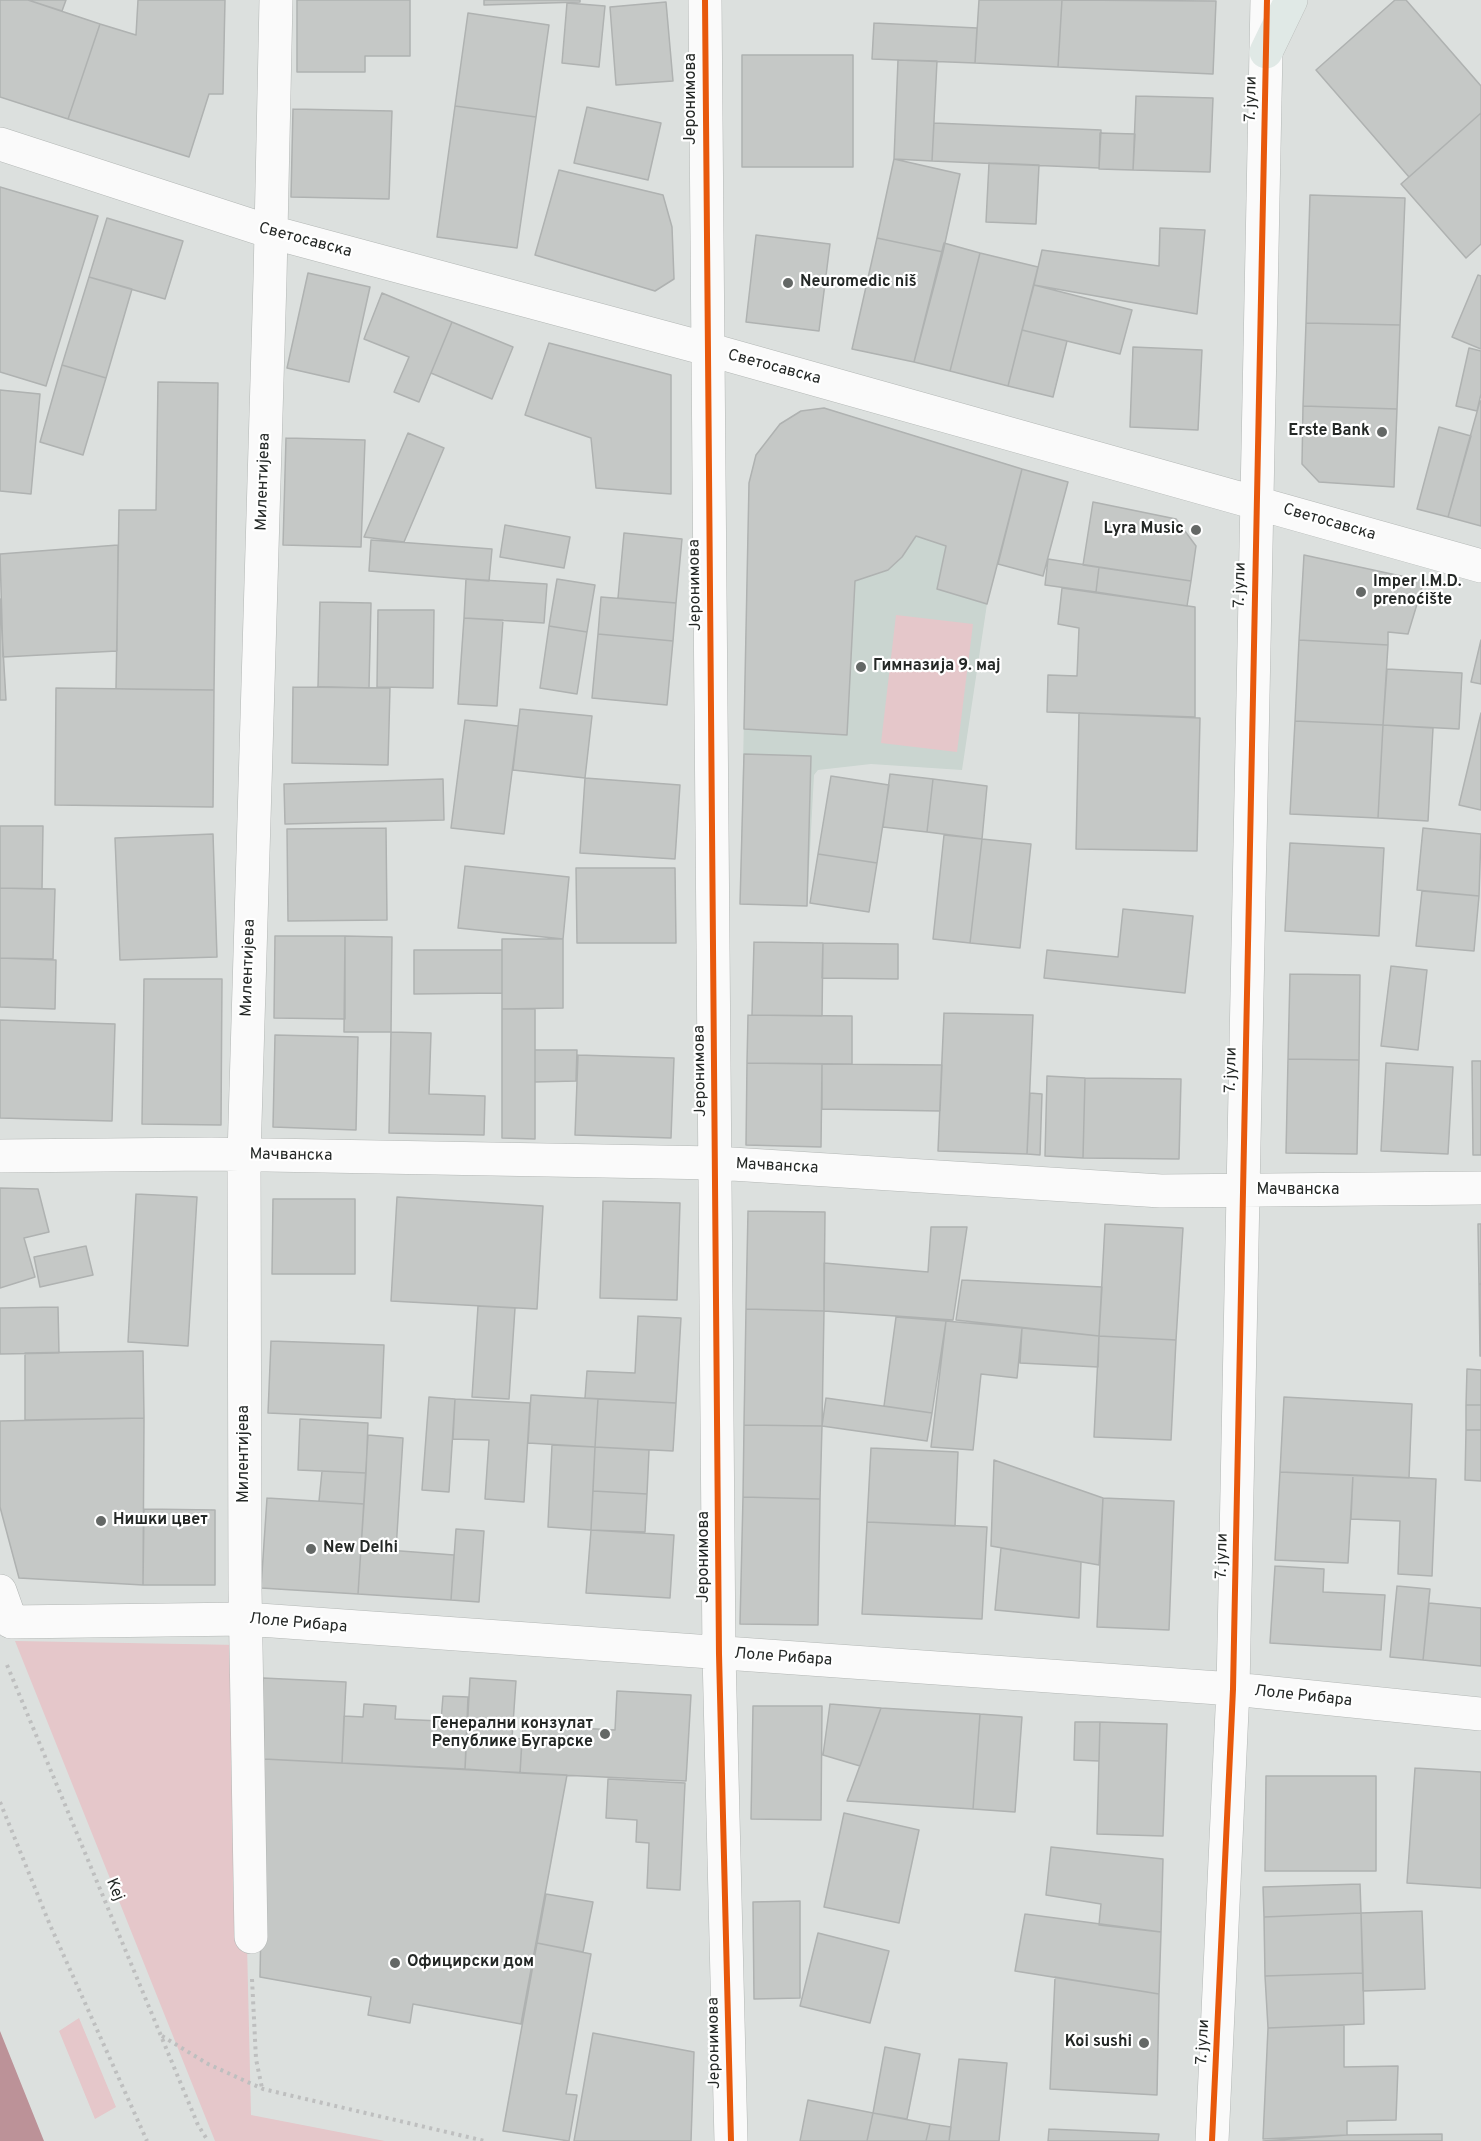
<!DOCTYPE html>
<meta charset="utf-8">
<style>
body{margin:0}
canvas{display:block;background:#dce0de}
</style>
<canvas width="1481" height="2141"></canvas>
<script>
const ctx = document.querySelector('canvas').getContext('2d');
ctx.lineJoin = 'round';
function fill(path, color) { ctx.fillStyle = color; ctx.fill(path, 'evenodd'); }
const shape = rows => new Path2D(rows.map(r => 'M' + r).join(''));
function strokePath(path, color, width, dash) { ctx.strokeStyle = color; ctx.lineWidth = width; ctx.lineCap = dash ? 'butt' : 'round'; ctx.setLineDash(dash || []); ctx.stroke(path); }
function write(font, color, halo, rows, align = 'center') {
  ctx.font = font + ' Overpass,sans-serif'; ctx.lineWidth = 4.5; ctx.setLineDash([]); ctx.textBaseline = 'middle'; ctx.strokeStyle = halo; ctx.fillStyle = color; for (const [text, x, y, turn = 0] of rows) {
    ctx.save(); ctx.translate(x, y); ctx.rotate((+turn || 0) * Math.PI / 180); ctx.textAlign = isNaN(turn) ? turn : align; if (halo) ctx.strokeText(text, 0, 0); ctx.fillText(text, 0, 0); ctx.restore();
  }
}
const built = shape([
 [824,408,1022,469,987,604,962,770,871,764,818,770,814,775,807,906,740,904,749,483,801,411]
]);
const green = shape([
 [896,615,973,624,957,752,881,743],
 [15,1641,240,1645,251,2115,385,2141,215,2141],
 [79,2018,116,2107,95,2119,59,2031]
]);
const water = shape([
 [0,2031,44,2141,0,2141]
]);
const building = shape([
 [0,0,28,0,100,24,68,119,0,97,0,0],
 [28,0,66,0,62,11,28,0],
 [138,0,225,0,223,94,209,94,189,157,68,119,100,24,136,35,138,0],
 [297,0,410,0,410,56,365,56,365,72,297,72,297,0],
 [484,0,580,0,580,2,484,5,484,0],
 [979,0,1062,0,1058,67,975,63,979,0],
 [1062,0,1216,1,1213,74,1058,67,1062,0],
 [1395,0,1406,0,1481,86,1481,113,1409,177,1316,70,1395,0],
 [666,2,673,81,616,85,610,7,666,2],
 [567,3,605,6,599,67,562,63,567,3],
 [468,13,549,25,536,117,455,106,468,13],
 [874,23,977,28,975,63,872,59,874,23],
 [742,55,853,55,853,167,742,167,742,55],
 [898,60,937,61,932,161,894,159,898,60],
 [1136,96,1213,98,1210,172,1133,170,1136,96],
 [455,106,536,117,517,248,437,237,455,106],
 [587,107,661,123,648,180,574,163,587,107],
 [293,109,392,111,389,199,291,197,293,109],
 [1481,113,1481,244,1466,258,1401,184,1481,113],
 [934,123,1101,130,1099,168,932,161,934,123],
 [1100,133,1135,134,1133,170,1099,169,1100,133],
 [894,159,960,174,943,252,877,238,894,159],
 [989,163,1039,165,1036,224,986,222,989,163],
 [559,170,663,195,672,227,674,279,655,291,535,255,559,170],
 [0,187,98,216,46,386,0,372,0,187],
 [1310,195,1405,198,1400,325,1306,323,1310,195],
 [107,218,183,241,165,299,89,277,107,218],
 [1160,228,1205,230,1197,314,1034,285,1042,250,1159,266,1160,228],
 [756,235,830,244,819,331,746,322,756,235],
 [877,238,943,252,914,362,852,349,877,238],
 [944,243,980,253,950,371,914,362,944,243],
 [980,253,1038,267,1008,386,950,371,980,253],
 [308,273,370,287,349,382,287,368,308,273],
 [1478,275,1481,276,1481,349,1452,337,1478,275],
 [89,277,132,289,106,378,62,365,89,277],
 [1034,285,1132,310,1120,354,1022,330,1034,285],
 [382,293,452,322,419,402,394,392,409,357,364,339,382,293],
 [452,322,513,347,492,399,431,373,452,322],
 [1306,323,1400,325,1397,409,1303,406,1306,323],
 [1022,330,1067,341,1053,397,1008,386,1022,330],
 [549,343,671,375,671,494,596,488,591,438,525,415,549,343],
 [1133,347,1202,350,1198,430,1130,427,1133,347],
 [1469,348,1481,351,1481,394,1477,411,1456,406,1469,348],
 [62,365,106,378,83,455,40,442,62,365],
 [158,382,218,383,214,690,116,689,119,510,156,510,158,382],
 [0,390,40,394,31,494,0,491,0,390],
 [1480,401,1481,401,1481,526,1448,517,1480,401],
 [1303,406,1397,409,1394,487,1319,482,1302,464,1303,406],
 [824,408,1022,469,987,604,937,589,946,546,916,536,902,557,888,570,855,581,847,735,744,729,749,483,756,455,780,424,801,411,824,408],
 [1439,427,1471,436,1448,517,1417,509,1439,427],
 [408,433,444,448,404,542,364,537,408,433],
 [286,438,365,440,361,547,283,545,286,438],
 [1022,469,1068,482,1043,576,998,564,1022,469],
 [1093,502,1176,519,1196,546,1191,581,1083,565,1093,502],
 [505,525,570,537,564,568,500,557,505,525],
 [624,533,682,539,676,603,618,598,624,533],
 [371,540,492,549,489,581,369,571,371,540],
 [118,545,117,651,3,657,0,554,118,545],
 [1304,555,1424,581,1408,634,1388,632,1388,645,1299,640,1304,555],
 [1048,559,1099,567,1096,592,1045,585,1048,559],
 [1099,567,1191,581,1187,606,1096,592,1099,567],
 [466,579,547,584,544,623,464,618,466,579],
 [557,579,595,585,587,632,549,626,557,579],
 [1062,588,1195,607,1195,717,1047,712,1048,675,1077,676,1079,628,1058,624,1062,588],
 [601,597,676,603,673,641,598,634,601,597],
 [0,599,6,700,0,700,0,599],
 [320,602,371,603,369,688,318,687,320,602],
 [378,610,434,610,433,688,377,687,378,610],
 [464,618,503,620,497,706,458,704,464,618],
 [549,626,587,632,577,694,540,688,549,626],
 [598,634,673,641,667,705,592,698,598,634],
 [1299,640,1388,645,1383,725,1295,721,1299,640],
 [1481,640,1481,684,1471,682,1481,640],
 [1387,669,1462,673,1459,729,1383,725,1387,669],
 [293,687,390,688,388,765,292,763,293,687],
 [56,688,214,690,213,807,55,805,56,688],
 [520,709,592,716,585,778,513,770,520,709],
 [1079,713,1200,718,1197,851,1076,849,1079,713],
 [1481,713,1481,810,1459,805,1481,713],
 [465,720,518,726,504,834,451,828,465,720],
 [1295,721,1383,725,1378,818,1290,814,1295,721],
 [1383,725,1433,728,1428,821,1378,818,1383,725],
 [744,754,811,756,807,906,740,904,744,754],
 [890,774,933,779,927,832,883,827,890,774],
 [831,776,889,785,877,863,818,854,831,776],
 [585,778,680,785,675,859,580,853,585,778],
 [443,779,444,820,285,824,284,784,443,779],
 [933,779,987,786,982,839,927,832,933,779],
 [0,826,43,826,42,889,0,888,0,826],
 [386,828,387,920,288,921,287,829,386,828],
 [1423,828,1481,834,1479,896,1417,890,1423,828],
 [213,834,217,957,120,960,115,838,213,834],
 [944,835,982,839,970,943,933,939,944,835],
 [982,839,1031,844,1020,948,970,943,982,839],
 [1290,843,1384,848,1379,936,1285,931,1290,843],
 [818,854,877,863,869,912,810,903,818,854],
 [465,866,569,877,563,939,458,928,465,866],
 [576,868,675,868,676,943,577,943,576,868],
 [0,888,55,889,53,959,0,958,0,888],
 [1422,891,1479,896,1474,951,1416,946,1422,891],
 [1123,909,1193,916,1185,993,1044,978,1047,950,1118,957,1123,909],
 [275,936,345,936,345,1019,274,1018,275,936],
 [345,936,392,937,391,1032,344,1032,345,936],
 [502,939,563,939,563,1008,502,1009,502,939],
 [754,942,823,943,822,1016,752,1015,754,942],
 [823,943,898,944,898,979,822,978,823,943],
 [414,950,502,950,502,993,414,994,414,950],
 [0,958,56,960,55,1009,0,1007,0,958],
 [1391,966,1427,970,1418,1050,1381,1046,1391,966],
 [1290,974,1360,975,1359,1060,1288,1059,1290,974],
 [144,979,222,979,221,1125,142,1124,144,979],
 [502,1009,535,1009,535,1139,502,1138,502,1009],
 [944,1013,1033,1015,1027,1154,938,1151,944,1013],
 [748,1015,852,1016,852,1064,747,1063,748,1015],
 [0,1020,115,1024,112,1121,0,1118,0,1020],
 [391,1032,431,1033,429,1094,485,1096,484,1135,389,1133,391,1032],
 [275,1035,358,1037,356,1130,273,1127,275,1035],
 [535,1050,577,1050,576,1081,535,1082,535,1050],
 [578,1055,674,1058,671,1138,575,1135,578,1055],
 [1288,1059,1359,1060,1357,1154,1286,1153,1288,1059],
 [1472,1061,1481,1061,1481,1155,1473,1155,1472,1061],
 [747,1063,822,1064,821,1147,746,1145,747,1063],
 [1386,1063,1453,1067,1448,1154,1381,1151,1386,1063],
 [822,1064,942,1065,940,1111,822,1109,822,1064],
 [1047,1076,1085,1078,1083,1158,1045,1156,1047,1076],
 [1085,1078,1181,1079,1179,1159,1083,1158,1085,1078],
 [1030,1093,1042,1094,1040,1155,1027,1154,1030,1093],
 [0,1188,38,1189,49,1232,24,1238,35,1277,0,1288,0,1188],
 [136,1194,197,1197,188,1346,128,1342,136,1194],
 [397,1197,543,1206,537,1309,391,1301,397,1197],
 [273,1199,355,1199,355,1274,272,1274,273,1199],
 [603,1201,680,1203,677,1300,600,1298,603,1201],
 [748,1211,825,1212,824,1311,746,1309,748,1211],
 [1105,1224,1183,1228,1176,1340,1099,1336,1105,1224],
 [1478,1224,1481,1224,1481,1284,1479,1284,1478,1224],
 [931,1227,967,1227,953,1320,824,1311,824,1263,928,1272,931,1227],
 [86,1246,93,1275,40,1287,34,1257,86,1246],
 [962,1280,1102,1287,1099,1336,956,1320,962,1280],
 [1479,1284,1481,1284,1481,1356,1480,1356,1479,1284],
 [478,1306,515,1308,509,1399,472,1397,478,1306],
 [58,1307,59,1353,0,1354,0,1308,58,1307],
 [746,1309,824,1311,822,1426,744,1425,746,1309],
 [638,1316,681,1318,676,1403,585,1398,587,1371,635,1373,638,1316],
 [896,1317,946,1321,932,1413,884,1406,896,1317],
 [946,1321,1022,1328,1017,1378,981,1374,973,1450,931,1447,946,1321],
 [1022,1328,1099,1336,1098,1367,1020,1363,1022,1328],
 [1099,1336,1176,1340,1171,1440,1094,1437,1099,1336],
 [271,1341,384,1345,381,1418,268,1413,271,1341],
 [143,1351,144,1418,25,1420,25,1353,143,1351],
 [1467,1369,1481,1370,1481,1405,1466,1405,1467,1369],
 [531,1395,598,1399,595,1447,528,1443,531,1395],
 [429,1397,455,1399,449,1492,422,1490,429,1397],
 [1284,1397,1412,1404,1409,1478,1280,1472,1284,1397],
 [826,1398,932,1413,927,1441,822,1426,826,1398],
 [455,1399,530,1403,524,1502,485,1499,489,1440,453,1439,455,1399],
 [598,1399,676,1403,673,1451,595,1447,598,1399],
 [1466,1405,1481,1405,1481,1430,1466,1430,1466,1405],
 [144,1418,143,1585,19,1578,0,1507,0,1421,144,1418],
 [300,1419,368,1423,366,1473,298,1470,300,1419],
 [744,1425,822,1426,820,1499,743,1497,744,1425],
 [1466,1430,1481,1430,1481,1481,1465,1480,1466,1430],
 [368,1435,403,1438,396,1550,361,1548,368,1435],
 [552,1445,595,1447,591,1530,548,1527,552,1445],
 [595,1447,649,1450,647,1494,593,1491,595,1447],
 [871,1448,958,1452,955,1526,867,1522,871,1448],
 [994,1460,1103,1498,1099,1565,991,1546,994,1460],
 [322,1471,366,1473,364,1504,319,1501,322,1471],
 [1280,1472,1353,1475,1348,1563,1275,1560,1280,1472],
 [1353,1475,1436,1479,1432,1576,1398,1574,1400,1521,1351,1519,1353,1475],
 [593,1491,647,1494,645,1532,591,1530,593,1491],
 [743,1497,820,1499,818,1625,740,1624,743,1497],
 [267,1498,364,1504,358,1594,261,1588,267,1498],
 [1103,1498,1174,1501,1169,1630,1097,1627,1103,1498],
 [144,1509,215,1510,215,1585,143,1585,144,1509],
 [867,1522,987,1527,982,1619,862,1614,867,1522],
 [456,1529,484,1531,479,1602,451,1600,456,1529],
 [591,1530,674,1535,670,1598,586,1593,591,1530],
 [361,1548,454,1555,451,1600,358,1594,361,1548],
 [1001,1548,1081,1562,1079,1618,995,1610,1001,1548],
 [1275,1566,1324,1569,1323,1592,1385,1595,1381,1650,1270,1643,1275,1566],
 [1397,1586,1430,1589,1423,1660,1390,1657,1397,1586],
 [1429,1603,1481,1608,1481,1666,1423,1660,1429,1603],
 [263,1678,346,1682,342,1763,264,1759,263,1678],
 [470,1678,516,1681,512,1738,522,1739,520,1773,465,1769,470,1678],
 [617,1691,691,1695,686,1781,520,1773,523,1725,615,1730,617,1691],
 [443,1696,468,1697,465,1769,342,1763,344,1716,363,1717,364,1704,396,1706,395,1719,441,1721,443,1696],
 [830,1704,881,1708,860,1766,823,1755,830,1704],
 [753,1706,822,1706,821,1820,751,1819,753,1706],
 [881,1708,980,1714,973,1809,847,1801,881,1708],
 [980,1714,1022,1717,1015,1812,973,1809,980,1714],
 [1075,1722,1100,1722,1099,1761,1074,1760,1075,1722],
 [1100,1722,1167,1724,1163,1836,1097,1834,1100,1722],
 [264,1759,567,1775,521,2024,413,2004,410,2023,368,2015,371,1997,260,1977,264,1759],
 [1415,1768,1481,1772,1481,1888,1407,1883,1415,1768],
 [1266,1776,1376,1776,1376,1871,1265,1871,1266,1776],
 [608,1779,685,1783,680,1890,647,1888,649,1843,636,1842,637,1820,606,1818,608,1779],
 [844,1813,919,1830,899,1923,824,1907,844,1813],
 [1051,1847,1163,1859,1161,1932,1099,1925,1101,1904,1046,1895,1051,1847],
 [1360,1884,1361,1913,1264,1917,1263,1887,1360,1884],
 [546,1894,593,1902,583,1952,537,1943,546,1894],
 [800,1901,800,1998,754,1999,753,1902,800,1901],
 [1422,1911,1425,1989,1363,1991,1361,1913,1422,1911],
 [1361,1913,1363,1973,1265,1976,1264,1917,1361,1913],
 [1025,1914,1161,1932,1159,1994,1015,1971,1025,1914],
 [818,1933,889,1951,870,2023,800,2006,818,1933],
 [537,1943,591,1954,566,2094,577,2095,569,2141,503,2131,537,1943],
 [1363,1973,1364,2024,1268,2028,1265,1976,1363,1973],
 [1055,1977,1159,1994,1157,2095,1050,2089,1055,1977],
 [1344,2025,1344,2067,1398,2066,1396,2120,1347,2121,1347,2135,1263,2139,1268,2028,1344,2025],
 [593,2033,694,2052,691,2141,574,2141,593,2033],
 [885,2047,920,2054,907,2119,873,2113,885,2047],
 [959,2059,1007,2063,999,2141,949,2141,959,2059],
 [808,2100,873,2113,867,2141,800,2141,808,2100],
 [873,2113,930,2124,926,2141,867,2141,873,2113],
 [930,2124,951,2127,949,2141,926,2141,930,2124],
 [1049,2129,1159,2134,1158,2141,1048,2141,1049,2129],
 [1442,2134,1442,2141,1263,2141,1347,2135,1442,2134]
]);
const path = shape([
 [7,1665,198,2125,208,2141],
 [0,1802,50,1925,147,2141],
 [252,1979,256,2059,262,2088],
 [162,2036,208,2064,263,2089,485,2141]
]);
const minor = shape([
 [705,0,719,1654,731,2141],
 [0,144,271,232,707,349,1481,566],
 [0,1156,211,1154,716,1163,1161,1191,1481,1188],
 [0,1591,11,1622,245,1619,1233,1689,1481,1714],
 [251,1937,245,1589,244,1156,270,279,276,0],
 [1212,2141,1233,1689,1267,0]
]);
const major = shape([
 [1266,52,1291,0]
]);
const cycleway = shape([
 [705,0,719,1654,731,2141],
 [1212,2141,1233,1689,1267,0]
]);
const markers = [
 [788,283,6,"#646866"],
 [1382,432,6,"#646866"],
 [1196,530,6,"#646866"],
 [1361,592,6,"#646866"],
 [861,667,6,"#646866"],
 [101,1521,6,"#646866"],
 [311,1549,6,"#646866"],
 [605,1734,6,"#646866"],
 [395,1963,6,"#646866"],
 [1144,2043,6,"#646866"]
];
const streetNames = [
 ["Јеронимова",692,99,-90],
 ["7. јули",1252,99,-89],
 ["Светосавска",305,241,15],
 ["Светосавска",774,368,15],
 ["Милентијева",264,482,-88],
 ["Светосавска",1329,523,16],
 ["Јеронимова",696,585,-91],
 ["7. јули",1241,585,-89],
 ["Милентијева",249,968,-88],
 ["7. јули",1232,1070,-89],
 ["Јеронимова",701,1071,-91],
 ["Мачванска",291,1156,1],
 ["Мачванска",777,1167,3],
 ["Мачванска",1298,1191],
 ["Милентијева",245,1454,-90],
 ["7. јули",1223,1556,-89],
 ["Јеронимова",705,1557,-90],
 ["Лоле Рибара",298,1624,5],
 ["Лоле Рибара",783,1658,4],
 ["Лоле Рибара",1303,1697,6],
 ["Кеј",114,1890,67],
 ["7. јули",1204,2042,-87],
 ["Јеронимова",715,2043,-91]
];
const poiNames = [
 ["Neuromedic niš",800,283],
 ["Erste Bank",1370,432,"right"],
 ["Lyra Music",1184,530,"right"],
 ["Imper I.M.D.",1373,583],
 ["prenoćište",1373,601],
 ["Гимназија 9. мај",873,667],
 ["Нишки цвет",113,1521],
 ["New Delhi",323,1549],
 ["Генерални конзулат",593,1725,"right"],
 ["Републике Бугарске",593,1743,"right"],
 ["Официрски дом",407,1963],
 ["Koi sushi",1132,2043,"right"]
];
fill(built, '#cad5d0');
fill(green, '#e5c7ca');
fill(water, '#bc9298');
fill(building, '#c5c8c6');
strokePath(building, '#afb2b1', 1.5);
strokePath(minor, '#b3b7b5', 34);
strokePath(major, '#babdbb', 34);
strokePath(path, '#bebfbf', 4, [3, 4.5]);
strokePath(minor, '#fafafa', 33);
strokePath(major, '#e0e9e6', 33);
strokePath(cycleway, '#e8590c', 6);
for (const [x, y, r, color] of markers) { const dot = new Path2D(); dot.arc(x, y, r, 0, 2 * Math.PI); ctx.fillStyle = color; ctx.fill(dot); strokePath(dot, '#fff', 2); }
write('16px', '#242826', '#fff', streetNames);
write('bold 16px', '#242826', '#fff', poiNames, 'left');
</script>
